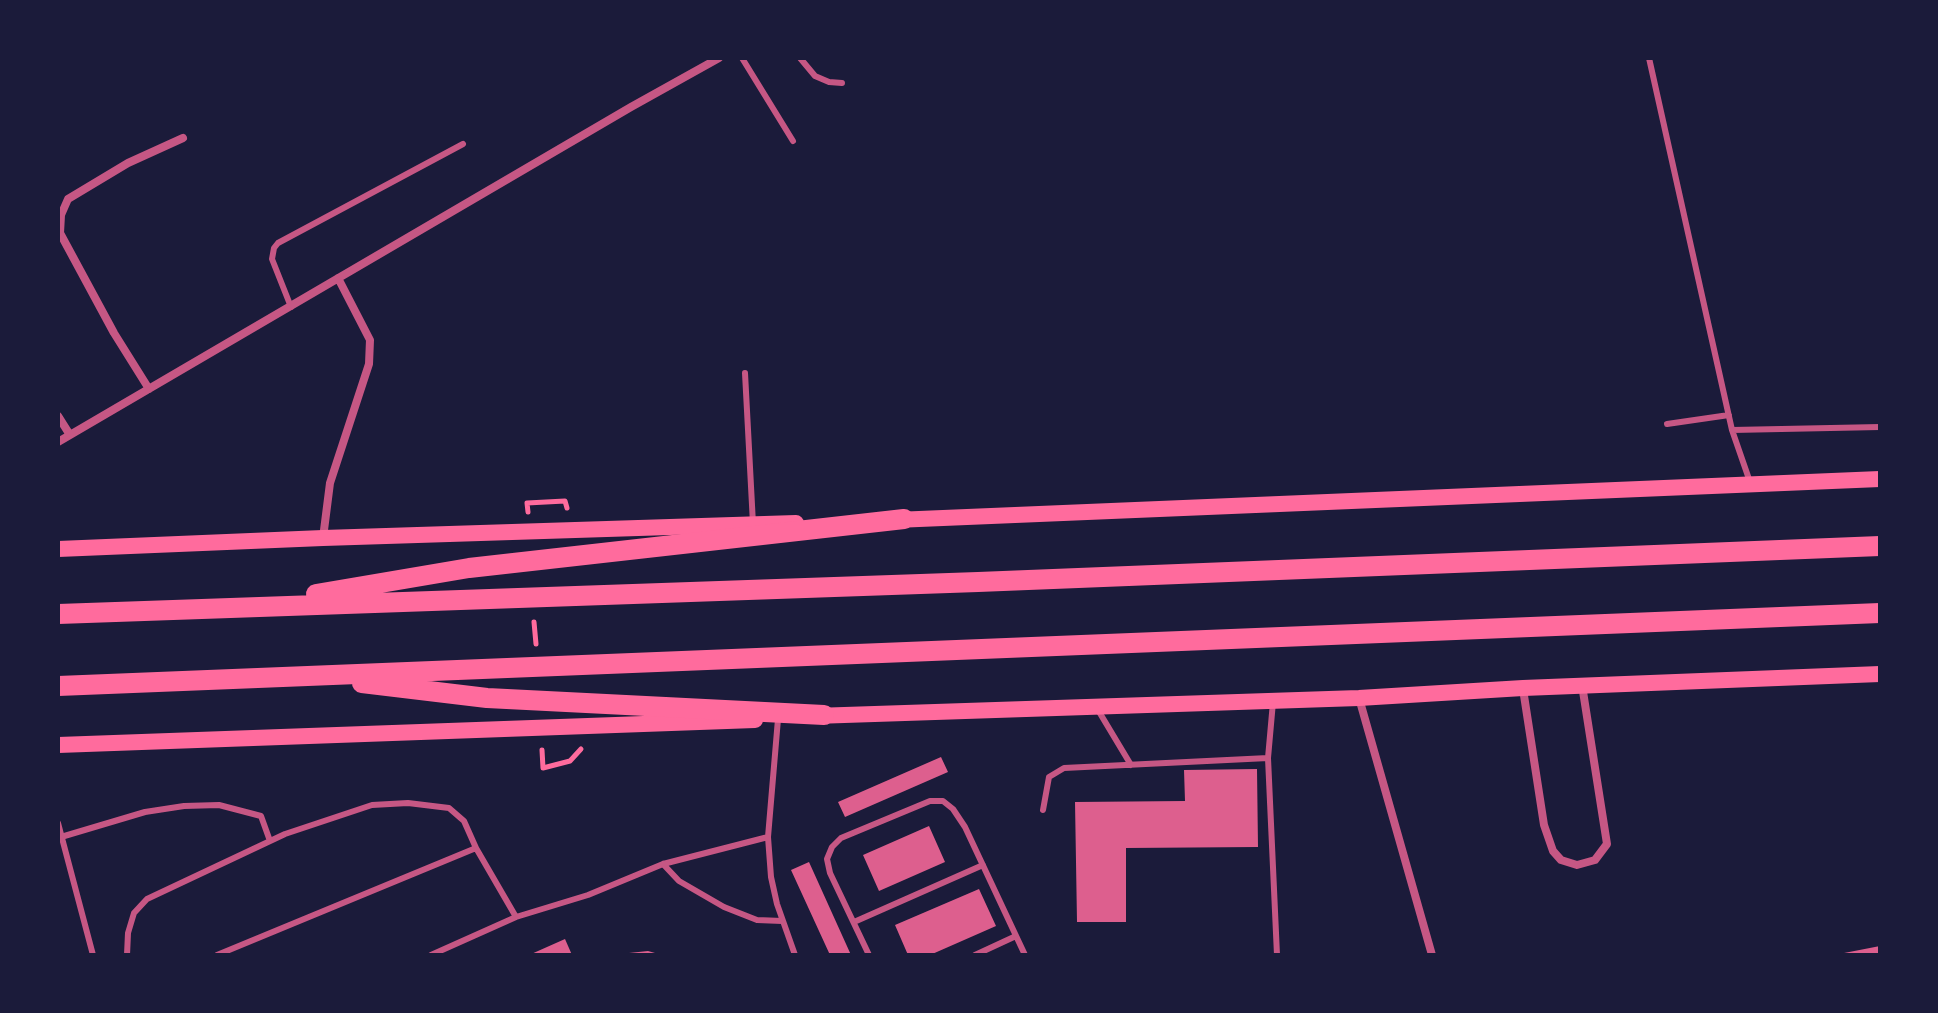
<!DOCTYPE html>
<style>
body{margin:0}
#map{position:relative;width:1938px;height:1013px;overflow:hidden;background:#1b1b3a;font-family:"Archivo Narrow",sans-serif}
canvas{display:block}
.frame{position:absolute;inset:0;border:60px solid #1b1b3a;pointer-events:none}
</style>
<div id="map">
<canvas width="1938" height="1013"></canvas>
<div class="frame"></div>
</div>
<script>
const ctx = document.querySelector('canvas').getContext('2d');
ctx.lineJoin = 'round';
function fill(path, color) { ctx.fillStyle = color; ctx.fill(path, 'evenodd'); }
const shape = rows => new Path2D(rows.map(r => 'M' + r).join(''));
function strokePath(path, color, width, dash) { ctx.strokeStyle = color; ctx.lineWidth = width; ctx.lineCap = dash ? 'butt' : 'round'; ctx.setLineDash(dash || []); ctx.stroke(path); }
const building = shape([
 [941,757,948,772,845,817,838,802],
 [1257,769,1258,847,1126,848,1126,922,1077,922,1075,802,1185,801,1184,770],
 [929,826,945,862,879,891,863,855],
 [809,862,851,955,830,955,791,870],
 [979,889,996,926,930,955,908,955,895,925],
 [565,939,572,955,529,955],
 [1880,946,1880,955,1839,955,1839,954],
 [648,951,662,955,629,955,629,953]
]);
const path = shape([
 [528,512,527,503,565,501,567,508],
 [534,622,536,644],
 [542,750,543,768,570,761,581,749]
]);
const service = shape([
 [742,58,793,141],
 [800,58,815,76,829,82,842,83],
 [1649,58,1732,430,1750,482],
 [291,307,272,259,274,248,278,243,463,144],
 [745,373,753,524],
 [1667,424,1729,415],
 [1732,430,1880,427],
 [1098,710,1131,765],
 [1268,758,1277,955],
 [1043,810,1049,777,1064,768,1268,758,1273,702],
 [58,823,93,955],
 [61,837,145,812,184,806,219,805,261,816,270,841],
 [768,837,778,719],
 [663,864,679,881,724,907,757,920,782,921],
 [854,922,983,865],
 [127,955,128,933,134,913,147,899,285,834,372,805,408,803,449,808,464,821,476,848],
 [217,955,476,848,516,917],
 [431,955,516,917,588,895,663,864,768,837,771,877,777,904,795,955],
 [869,955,830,873,827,859,832,847,841,838,930,801,943,801,953,809,965,827,1025,955],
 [975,955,1016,936]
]);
const minor = shape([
 [149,389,114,333,60,233,61,215,68,199,128,163,183,138],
 [58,416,70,435],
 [58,442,631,107,719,58],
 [323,538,330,483,369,364,370,340,338,278],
 [1523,689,1544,825,1553,851,1561,860,1577,865,1595,860,1607,844,1582,685],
 [1359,698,1432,955]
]);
const secondary = shape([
 [895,520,1880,479],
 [58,549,323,538,796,523],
 [814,716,1359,698,1523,688,1880,674],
 [58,745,755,720]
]);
const trunk = shape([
 [316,594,469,568,904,519],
 [58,614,978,582,1880,546],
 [362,683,487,698,824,715],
 [58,686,1880,613]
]);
fill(building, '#dd5f8e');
strokePath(path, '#ff6b9d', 5);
strokePath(service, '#c65784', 6);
strokePath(minor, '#c65784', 8);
strokePath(secondary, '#ff6b9d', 16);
strokePath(trunk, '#ff6b9d', 20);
</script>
